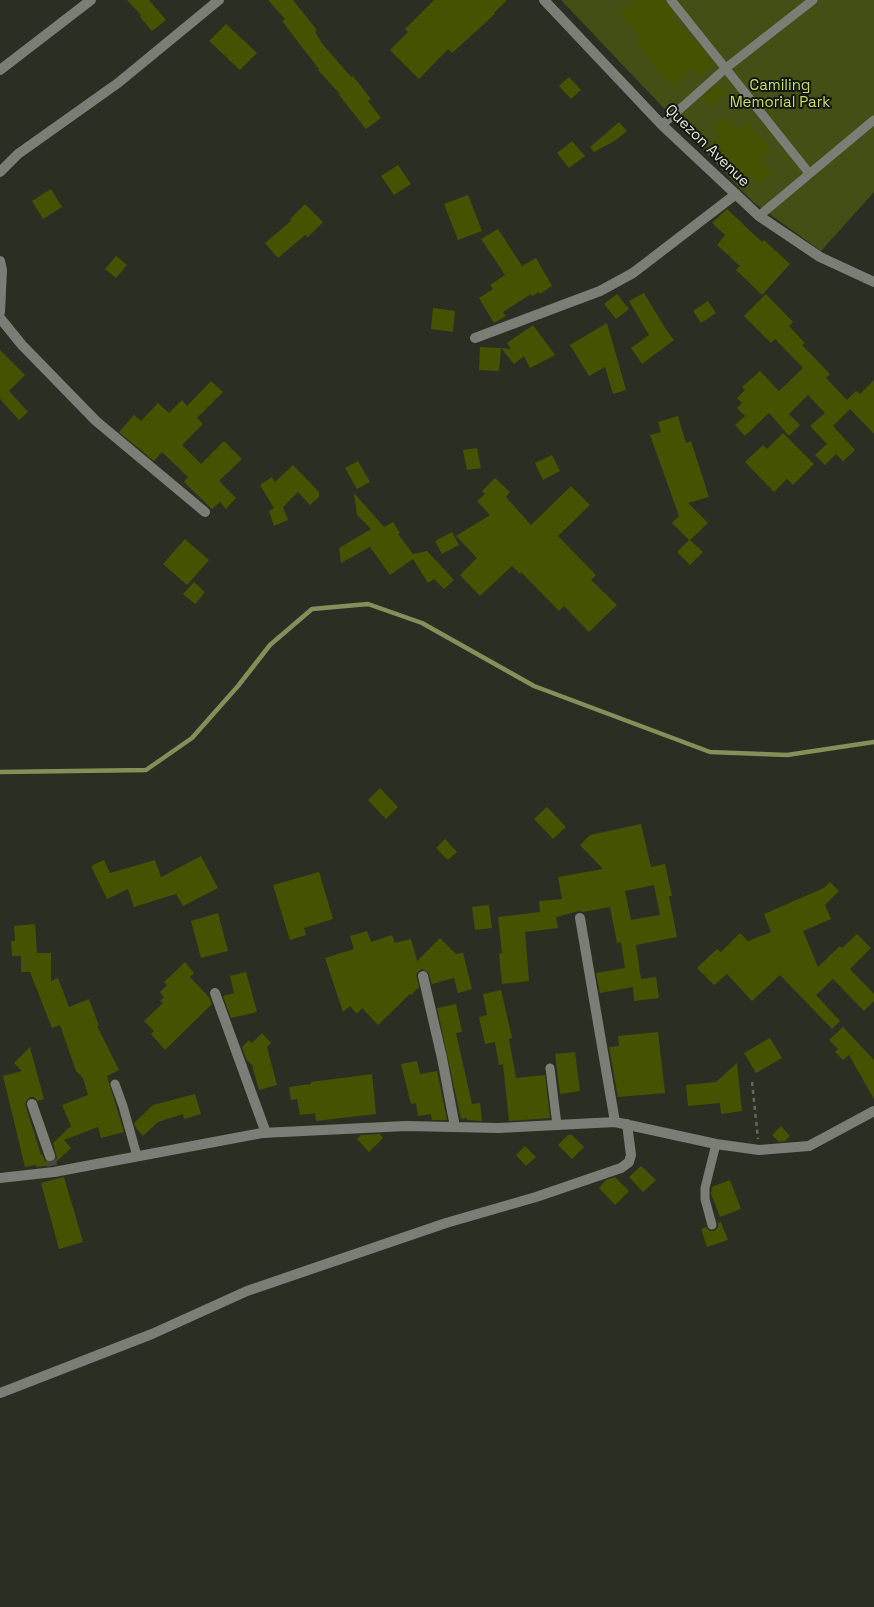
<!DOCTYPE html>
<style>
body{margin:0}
canvas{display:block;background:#2b2e22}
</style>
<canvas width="874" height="1607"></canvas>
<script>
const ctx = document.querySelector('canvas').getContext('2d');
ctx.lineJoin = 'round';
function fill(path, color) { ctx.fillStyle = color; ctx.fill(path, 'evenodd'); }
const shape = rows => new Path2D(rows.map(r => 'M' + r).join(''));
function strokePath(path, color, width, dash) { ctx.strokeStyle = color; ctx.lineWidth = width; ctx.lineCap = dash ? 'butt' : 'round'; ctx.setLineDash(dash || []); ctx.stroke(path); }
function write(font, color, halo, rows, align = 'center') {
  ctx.font = font + ' "Space Grotesk",sans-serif'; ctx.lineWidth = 4; ctx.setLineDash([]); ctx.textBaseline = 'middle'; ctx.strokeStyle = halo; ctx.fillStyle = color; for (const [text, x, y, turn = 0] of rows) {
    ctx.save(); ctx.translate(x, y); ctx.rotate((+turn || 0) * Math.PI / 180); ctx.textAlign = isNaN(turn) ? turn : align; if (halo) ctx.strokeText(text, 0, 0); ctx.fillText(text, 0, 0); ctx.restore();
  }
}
const green = shape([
 [561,0,874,0,874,192,821,251,753,202]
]);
const stream = shape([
 [0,772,146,770,192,738,238,686,270,645,312,609,368,604,422,623,534,686,710,752,787,755,874,742]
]);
const building = shape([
 [127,0,149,0,166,20,152,31,140,17,141,15],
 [268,0,293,0,317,30,315,32,321,41,320,41,351,77,353,76,371,99,368,101,381,118,366,129,339,95,340,94,318,70,319,69,282,21,285,19],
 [434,0,507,0,494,13,495,14,452,53,448,49,419,79,390,50,408,32,405,29],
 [635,0,663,0,674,14,671,16,692,40,694,39,713,63,699,76,693,68,673,86,650,61,652,60,635,41,640,36,620,13],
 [226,24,257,53,240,70,209,41],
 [569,77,581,90,571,99,559,86],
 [719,83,727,92,711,107,702,98],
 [725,117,737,131,747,122,772,152,762,160,772,172,758,184,750,174,744,179,713,143,720,137,712,128],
 [619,122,627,131,616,140,594,152,590,147],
 [572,141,585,156,569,168,557,153],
 [398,165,411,184,394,195,381,176],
 [51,189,62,207,43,219,32,201],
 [468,195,482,231,458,240,444,204],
 [305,204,323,222,308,237,305,235,278,258,265,243,291,221,290,219],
 [727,209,762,242,764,240,790,264,762,295,736,270,740,266,717,245,725,235,712,223],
 [498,229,522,266,536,258,552,286,540,294,539,292,532,296,531,294,503,312,506,316,494,323,479,298,493,289,490,285,505,275,481,239],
 [116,256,127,265,116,278,105,269],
 [644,293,665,328,674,340,642,364,631,348,649,335,629,301],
 [617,294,629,309,616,319,604,304],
 [766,294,793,322,789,326,805,343,802,345,830,374,826,378,847,400,856,391,860,394,874,380,874,434,850,409,833,426,855,450,843,461,836,454,825,465,815,455,827,444,810,426,825,413,808,395,789,414,800,425,789,436,769,413,745,436,735,425,745,416,737,408,742,403,737,398,745,390,742,387,760,371,779,391,803,368,775,339,771,343,744,316],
 [708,301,716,313,701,323,693,311],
 [433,308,455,311,453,332,431,329],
 [607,323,626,390,613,394,605,367,589,376,570,345],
 [533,325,555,355,530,368,524,356,514,364,501,348,511,349,507,343],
 [480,347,501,348,499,371,479,370],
 [0,350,25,375,9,391,28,412,19,420,0,399],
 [211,381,223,392,197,418,203,424,182,445,201,464,224,441,242,459,219,481,236,498,226,509,220,502,212,509,184,482,188,477,162,452,154,461,119,432,134,415,141,421,158,403,169,413,182,400,187,406],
 [678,416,686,443,691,441,709,497,688,503,708,523,690,540,703,552,690,565,677,552,689,540,672,523,679,516,650,435,661,432,658,422],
 [783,433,814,464,793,485,787,479,774,492,745,462,763,445,767,449],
 [477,448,481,468,467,470,463,450],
 [552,455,560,471,543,480,535,463],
 [358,461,370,482,357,489,345,468],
 [293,465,319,492,319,497,310,505,298,492,283,507,288,520,274,526,269,511,274,508,260,485,272,477,275,482],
 [495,478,510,492,506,497,531,525,571,486,590,505,558,536,596,575,591,580,617,605,589,632,564,606,559,611,521,572,520,574,512,566,480,596,460,575,477,558,456,536,490,515,477,501,485,494,482,491],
 [354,493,384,527,393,522,400,533,398,534,413,554,427,551,454,580,444,589,434,579,428,583,413,559,390,575,370,547,341,563,339,548,371,529,357,515],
 [452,532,459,545,442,554,435,541],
 [185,539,209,560,187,585,163,564],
 [194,582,205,592,195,604,183,594],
 [380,788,398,807,386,819,368,800],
 [547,807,566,827,553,839,534,819],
 [641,824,651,867,665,864,672,896,669,896,677,937,636,945,641,979,656,977,659,998,634,1001,633,987,600,993,596,973,625,968,621,942,617,943,610,907,583,912,579,911,556,917,558,928,525,932,529,981,502,984,499,954,502,953,498,917,540,912,539,901,562,899,558,877,603,869,580,845,590,835],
 [654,885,660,915,631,920,625,891],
 [445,839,457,852,448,860,436,848],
 [201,856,218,888,183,906,176,894,134,907,128,889,107,899,91,866,104,860,110,873,155,860,161,877],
 [319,872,333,919,304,928,306,935,290,940,273,885],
 [830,882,839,891,825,905,831,919,803,931,818,967,840,946,842,948,857,934,871,948,850,969,874,994,874,1001,864,1011,833,979,816,995,840,1021,832,1029,780,975,752,1001,727,974,714,985,697,968,717,949,721,952,740,933,748,941,771,932,764,914,824,888],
 [489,905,492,928,475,930,472,907],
 [218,913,228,951,201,958,191,921],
 [35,924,37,953,51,953,51,981,58,978,69,1007,89,999,99,1026,97,1026,119,1070,107,1076,124,1132,101,1138,98,1127,64,1140,71,1148,53,1165,36,1167,36,1165,25,1167,3,1076,22,1071,14,1063,30,1047,44,1099,38,1101,34,1097,30,1097,27,1100,25,1104,41,1155,42,1154,45,1161,48,1163,53,1162,57,1158,53,1143,71,1126,62,1105,88,1095,83,1078,76,1071,60,1025,52,1028,30,972,21,972,21,956,12,956,11,941,15,941,14,926],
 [367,931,371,942,392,935,395,943,411,939,417,961,440,938,456,954,463,953,472,989,458,993,454,978,432,984,428,972,422,969,416,974,419,987,411,995,410,994,378,1025,362,1008,357,1014,350,1006,343,1012,325,958,354,949,350,936],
 [185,962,194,973,190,977,209,997,212,1004,165,1050,151,1034,154,1031,144,1021,163,1003,160,1001,164,997,160,992,167,985,164,982],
 [246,972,257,1012,231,1018,223,996,234,993,230,976],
 [501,990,512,1038,509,1039,516,1078,545,1075,550,1118,509,1121,503,1064,499,1065,495,1042,485,1044,479,1017,487,1015,483,994],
 [456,1004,462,1032,456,1033,472,1104,480,1103,482,1121,467,1120,467,1118,461,1119,437,1008],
 [843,1027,874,1060,874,1099,849,1055,843,1060,835,1052,838,1049,829,1040],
 [658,1032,665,1093,618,1097,609,1047,619,1046,618,1036],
 [262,1033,271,1043,267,1047,277,1085,259,1090,252,1065,246,1059,242,1047,249,1040,252,1043],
 [770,1038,782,1058,756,1073,744,1053],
 [575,1052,580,1091,560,1094,555,1054],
 [417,1061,420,1074,437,1071,447,1120,432,1120,431,1114,418,1116,416,1103,411,1104,401,1064],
 [737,1063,742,1111,721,1114,720,1103,688,1106,686,1085,716,1082],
 [372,1074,376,1114,316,1121,315,1113,300,1115,297,1099,291,1100,289,1087,311,1084,311,1082],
 [195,1094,201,1114,184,1119,183,1114,158,1122,143,1136,136,1128,134,1123,153,1105],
 [781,1126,790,1136,785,1141,779,1142,772,1135],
 [380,1134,383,1138,369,1152,357,1139,361,1135],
 [568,1135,572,1135,584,1147,572,1159,558,1145],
 [525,1146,536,1157,526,1166,516,1155],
 [641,1166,656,1180,643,1192,629,1177],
 [64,1177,83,1242,59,1249,41,1183],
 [615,1177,629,1191,615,1205,599,1188,606,1180],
 [730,1180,741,1209,720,1217,711,1194,712,1187],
 [721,1222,728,1240,707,1247,701,1229,706,1227,710,1231,714,1231,718,1227,718,1223]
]);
const minorTunnel = shape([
 [50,1156,52,1166]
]);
const path = shape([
 [752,1082,758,1139]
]);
const service = shape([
 [671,0,809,173],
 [662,125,726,68,813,0],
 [759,216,874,120],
 [550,1068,557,1125],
 [115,1084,123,1106,137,1156],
 [712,1225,705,1199,705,1188,716,1144]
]);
const minor = shape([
 [0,70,91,0],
 [0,172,18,154,118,83,219,0],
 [0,261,2,270,0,312],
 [0,318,22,345,96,421,205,512],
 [475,338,600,291,633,273,736,194],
 [580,918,615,1122],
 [423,976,442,1058,455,1127],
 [215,993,266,1133],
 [32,1104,50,1156],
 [0,1178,54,1172,262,1133,406,1126,499,1128,615,1122,716,1144,759,1150,809,1146,874,1111],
 [0,1393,152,1334,247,1291,446,1223,536,1197,621,1168,629,1162,631,1155,627,1124]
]);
const tertiary = shape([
 [544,0,662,125,759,216,820,257,874,282]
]);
const parkNames = [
 ["Camiling",780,86],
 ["Memorial Park",780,103]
];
const streetNames = [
 ["Quezon Avenue",707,146,44]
];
fill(green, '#434f15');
strokePath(stream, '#848f59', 4.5);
fill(building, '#455300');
strokePath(minorTunnel, '#46493e', 10, [10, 5]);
strokePath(path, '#65685e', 2.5, [4, 4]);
strokePath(service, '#7b7d77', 9);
strokePath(minor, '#7b7d77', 10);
strokePath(tertiary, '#7b7d77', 10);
write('15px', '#c3df60', '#141610', parkNames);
write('15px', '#dfe1da', '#141610', streetNames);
</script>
